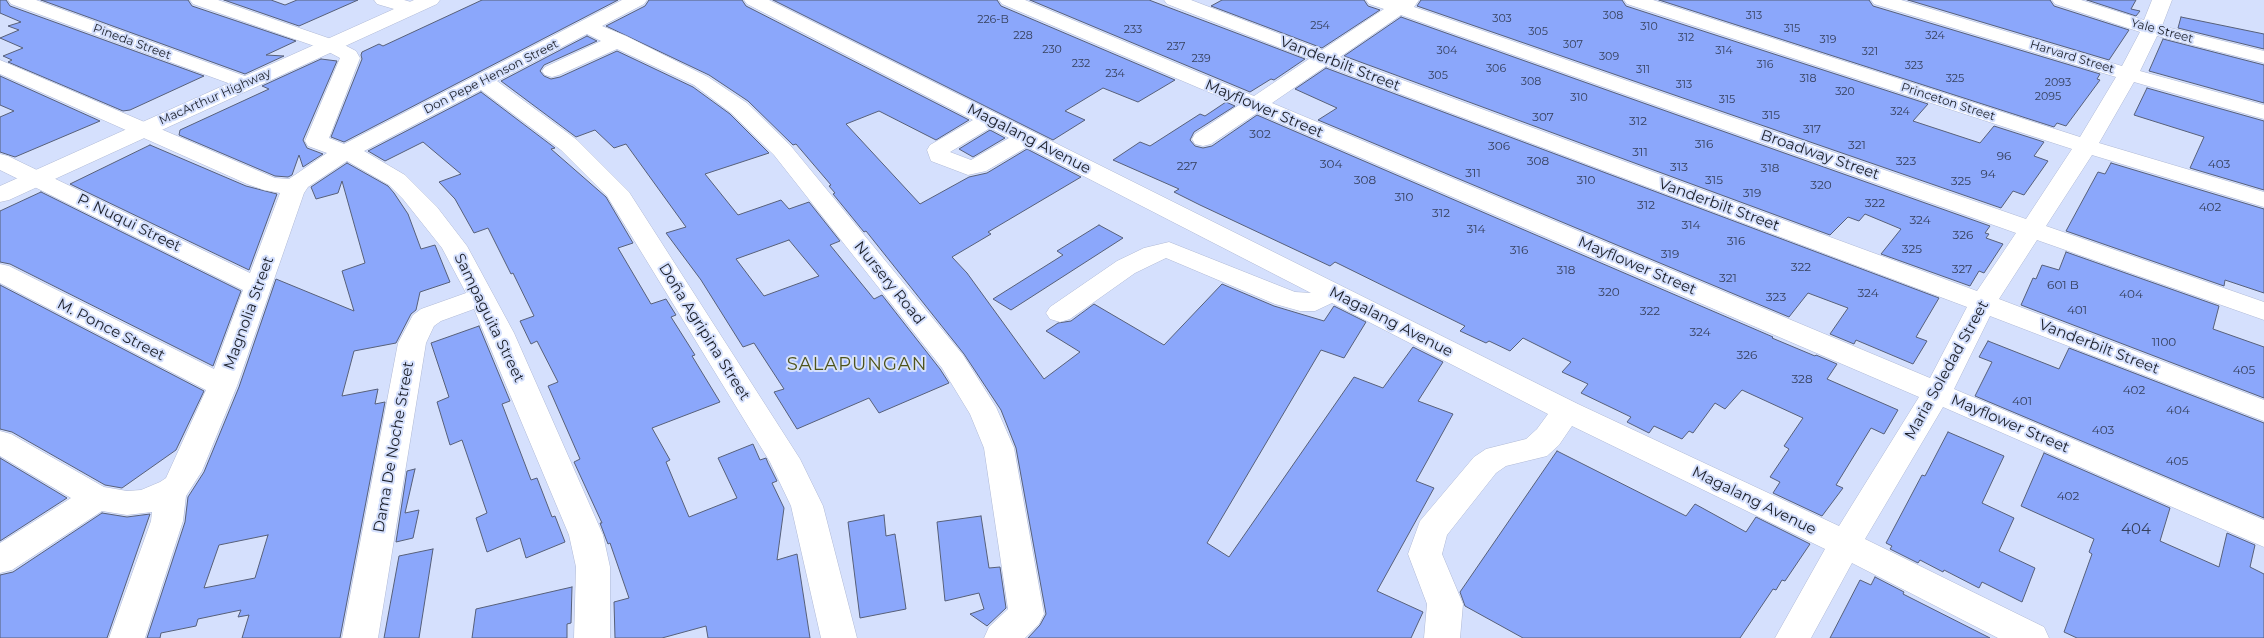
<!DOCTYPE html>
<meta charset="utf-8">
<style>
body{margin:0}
canvas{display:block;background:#d5e0fd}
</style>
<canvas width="2264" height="638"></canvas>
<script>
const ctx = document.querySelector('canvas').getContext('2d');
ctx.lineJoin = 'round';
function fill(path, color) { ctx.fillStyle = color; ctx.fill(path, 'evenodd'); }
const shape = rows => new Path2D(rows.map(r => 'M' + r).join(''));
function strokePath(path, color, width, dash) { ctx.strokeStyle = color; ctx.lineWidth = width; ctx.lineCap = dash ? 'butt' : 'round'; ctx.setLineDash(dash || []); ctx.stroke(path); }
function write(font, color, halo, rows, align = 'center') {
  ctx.font = font + ' Montserrat,sans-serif'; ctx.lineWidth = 4; ctx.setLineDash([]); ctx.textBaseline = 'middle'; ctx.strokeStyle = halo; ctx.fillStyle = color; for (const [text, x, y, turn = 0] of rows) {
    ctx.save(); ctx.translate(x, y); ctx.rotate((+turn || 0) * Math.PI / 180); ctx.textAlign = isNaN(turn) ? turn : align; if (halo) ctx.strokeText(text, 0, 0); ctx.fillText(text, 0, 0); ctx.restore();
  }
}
const building = shape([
 [0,0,6,0,10,6,204,76,130,110,123,111,8,62,12,60,3,56,23,48,0,38,19,30,8,26,21,22,0,13,0,0],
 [41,0,188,0,192,6,296,41,266,55,284,56,245,74,41,0],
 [224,0,271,0,285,5,297,0,358,0,299,26,224,0],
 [482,0,618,0,344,142,331,137,362,59,361,55,362,52,379,44,383,46,482,0],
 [649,0,742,0,746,6,969,120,936,140,879,111,846,124,920,204,969,177,987,173,1027,149,1081,177,988,232,991,234,952,257,967,273,1044,379,1080,352,1046,331,1058,323,1071,321,1094,304,1164,345,1222,284,1274,306,1324,321,1334,306,1366,322,1344,358,1321,350,1207,543,1229,557,1354,377,1383,388,1413,347,1443,362,1418,401,1453,414,1416,481,1434,488,1377,591,1423,612,1411,638,1028,638,1040,625,1046,614,1016,448,1001,410,964,354,866,231,864,232,833,194,835,193,829,186,831,185,796,144,793,145,748,101,709,75,606,26,645,6,649,0],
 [773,0,997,0,1001,6,1175,80,1138,102,1103,88,1065,111,1085,120,1053,140,773,0],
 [1030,0,1149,0,1305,59,1274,80,1271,79,1250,92,1030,0],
 [1222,0,1364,0,1368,6,1380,10,1322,48,1211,6,1222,0],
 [1421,0,1622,0,1626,6,1928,104,1913,121,1980,143,1994,126,2044,142,2034,156,2048,161,2024,195,2013,191,2001,208,1417,6,1421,0],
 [1659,0,1869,0,1873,6,2100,74,2097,79,2100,80,2066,126,2057,123,2054,127,1659,0],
 [1908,0,2050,0,2054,6,2129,30,2109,60,1908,0],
 [2087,0,2136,0,2131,9,2140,11,2136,16,2087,0],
 [1401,17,1990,226,1985,233,1989,234,1986,238,2003,244,1984,273,1979,271,1970,286,1881,254,1901,229,1865,214,1859,221,1848,217,1830,235,1344,56,1401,17],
 [2181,17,2264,34,2264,49,2178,28,2181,17],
 [587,36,597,41,544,65,540,71,544,76,551,79,560,77,617,51,693,87,730,114,769,153,705,174,738,215,781,200,789,209,809,202,840,241,830,245,874,299,882,295,940,369,949,383,879,413,869,398,797,429,774,392,784,389,754,343,743,347,701,280,666,233,686,227,626,144,614,148,595,130,576,137,501,81,587,36],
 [789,240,819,276,764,296,736,259,789,240],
 [2163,39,2264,65,2264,103,2149,71,2163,39],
 [321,59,337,61,303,140,307,148,323,154,303,167,299,155,292,175,288,177,275,176,179,135,180,130,269,89,262,86,321,59],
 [1326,68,1939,298,1916,337,1927,341,1913,364,1856,340,1854,344,1830,334,1848,308,1808,293,1789,317,1318,120,1337,108,1295,89,1326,68],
 [0,76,100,121,15,157,0,152,0,117,14,111,0,105,0,76],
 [2147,88,2264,121,2264,190,2190,168,2204,137,2134,115,2147,88],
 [481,92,555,148,551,149,606,197,633,243,618,248,651,304,666,299,676,315,671,317,695,355,692,356,720,402,652,428,670,460,666,462,689,517,737,498,718,458,753,444,760,460,766,458,768,463,777,481,772,483,784,508,777,560,797,554,810,638,708,638,706,626,662,638,615,638,614,602,629,598,610,543,608,544,606,539,600,523,602,523,574,462,580,459,548,386,558,382,537,341,531,344,520,321,534,316,513,273,511,274,488,228,474,233,455,199,439,182,461,174,423,142,385,161,368,151,481,92],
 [1226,102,1235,106,1194,132,1190,140,1195,146,1203,148,1212,146,1257,115,1773,337,1772,338,1815,356,1816,355,1837,364,1827,379,1898,410,1884,434,1871,428,1836,485,1843,488,1822,516,1773,493,1780,482,1770,477,1789,449,1784,446,1803,418,1742,390,1725,409,1715,403,1693,433,1689,431,1682,439,1654,426,1649,433,1627,422,1631,417,1581,393,1588,384,1562,372,1571,362,1523,338,1510,351,1489,341,1486,343,1460,331,1465,326,1335,262,1330,266,1200,205,1174,192,1179,189,1113,160,1140,142,1150,146,1200,114,1205,116,1226,102],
 [990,130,1005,138,973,157,959,149,990,130],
 [150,145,246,186,277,194,249,270,70,184,150,145],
 [347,163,388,186,394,193,408,214,421,249,435,245,450,282,420,292,416,310,411,314,396,343,354,351,342,396,378,389,375,404,385,402,340,638,242,638,249,615,238,617,241,610,198,619,196,626,161,633,160,638,147,638,185,522,188,497,204,472,239,387,276,279,354,311,342,271,365,263,342,181,338,193,316,199,311,187,347,163],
 [268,535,255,578,204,588,219,545,268,535],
 [2111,163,2264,209,2264,293,2225,280,2224,286,2066,231,2098,172,2105,174,2111,163],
 [41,192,241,291,213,366,10,264,0,262,0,211,41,192],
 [1099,225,1123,238,1011,310,993,299,1063,255,1057,251,1099,225],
 [2066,252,2219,306,2213,329,2264,347,2264,398,2021,305,2033,278,2036,279,2042,265,2059,270,2066,252],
 [0,285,204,391,176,450,122,488,105,485,12,432,0,429,0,285],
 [479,326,510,401,502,404,531,480,537,478,552,517,555,516,565,542,526,558,520,538,487,552,476,518,487,513,462,440,450,445,437,402,449,397,431,343,479,326],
 [1988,341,2059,369,2069,348,2264,423,2264,518,1975,396,1992,362,1979,357,1988,341],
 [1948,432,2004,456,1982,503,2014,518,1999,551,2035,568,2022,602,1982,582,1979,588,1944,570,1943,572,1920,560,1918,563,1890,549,1892,546,1886,543,1922,475,1925,476,1948,432],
 [1557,451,1686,516,1695,504,1746,532,1756,517,1810,544,1785,581,1782,580,1776,590,1773,589,1740,638,1523,638,1465,606,1460,592,1557,451],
 [2044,453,2170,508,2160,541,2219,567,2227,533,2255,545,2250,567,2264,574,2264,638,2077,638,2064,632,2092,554,2089,552,2094,539,2021,506,2044,453],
 [0,458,67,498,0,541,0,458],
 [415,469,405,513,419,510,413,538,396,542,407,471,415,469],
 [102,513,127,517,150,514,107,638,0,638,0,575,13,572,102,513],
 [884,515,886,536,895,534,906,609,860,618,848,522,884,515],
 [981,516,989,568,1000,567,1006,608,987,626,970,614,984,609,979,593,945,601,937,522,981,516],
 [433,549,419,638,384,638,399,556,433,549],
 [1875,577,1904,592,1903,594,1990,638,1830,638,1860,580,1871,585,1875,577],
 [572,587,571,623,567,624,567,638,472,638,476,609,572,587]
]);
const minor = shape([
 [8,0,36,0,253,79,257,83,253,87,246,89,239,87,11,4,8,0],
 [190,0,218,0,337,41,356,51,360,58,329,138,344,144,622,0,647,0,644,4,602,26,626,36,708,77,747,103,790,145,963,355,996,407,1014,448,1044,614,1039,624,1025,638,984,638,989,627,1008,609,984,448,970,414,942,368,774,155,731,113,694,85,617,49,559,75,552,77,545,75,542,71,545,67,601,41,587,34,497,81,577,140,629,192,800,459,823,506,857,638,821,638,791,506,770,462,607,196,561,150,481,90,364,151,405,175,437,207,467,246,514,333,603,535,610,567,610,638,574,638,576,567,569,535,474,309,441,321,434,326,426,343,378,638,342,638,398,343,413,315,421,309,466,293,442,248,403,199,389,185,347,161,308,187,304,193,237,386,202,471,186,496,183,521,145,638,109,638,151,521,152,512,127,515,102,511,12,570,0,573,0,543,71,498,0,456,0,431,11,434,104,487,127,491,141,490,160,482,166,478,206,390,0,283,0,264,9,266,214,369,243,290,0,170,0,154,8,156,250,273,280,193,264,190,247,184,0,74,0,60,275,178,289,179,327,153,308,146,305,141,340,58,323,49,193,4,190,0],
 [374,0,404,0,418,4,421,8,418,12,411,14,377,4,374,0],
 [744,0,769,0,1578,404,1839,526,1919,397,1257,113,1211,144,1203,146,1195,144,1192,139,1195,134,1239,105,1002,4,999,0,1025,0,1254,96,1309,59,1167,4,1164,0,1191,0,1322,50,1384,9,1369,4,1366,0,1419,0,1414,7,2026,219,2072,149,1627,4,1624,0,1653,0,2080,137,2116,77,1874,4,1871,0,1901,0,2122,66,2140,32,2055,4,2052,0,2081,0,2144,20,2152,0,2172,0,2162,26,2264,51,2264,63,2157,36,2140,71,2264,105,2264,119,2134,82,2099,143,2264,192,2264,207,2092,155,2046,226,2264,302,2264,320,2037,240,1999,299,2264,400,2264,421,1990,316,1954,389,2264,520,2264,547,1943,407,1865,539,2044,627,2049,638,1998,638,1852,563,1811,638,1775,638,1825,549,1572,426,1559,445,1547,456,1506,466,1496,473,1447,535,1442,554,1463,604,1460,638,1424,638,1427,604,1408,554,1420,521,1474,457,1486,449,1526,439,1537,429,1548,414,1332,303,1315,311,1300,311,1275,304,1166,258,1135,273,1070,319,1060,322,1050,319,1046,313,1050,307,1117,261,1144,248,1169,242,1295,292,1311,293,1027,147,986,171,968,175,931,161,927,150,930,145,973,120,747,4,744,0],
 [1401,15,2016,233,1977,291,1340,57,1401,15],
 [1326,66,1967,307,1930,378,1272,103,1326,66],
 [990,128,1009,138,971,160,950,152,990,128]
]);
const highway = shape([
 [414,0,440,0,437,4,9,200,0,202,0,186,414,0]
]);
const farNumbernames = [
 ["308",1613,16],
 ["313",1754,16],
 ["303",1502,19],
 ["226-B",993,20],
 ["254",1320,26],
 ["310",1649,27],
 ["315",1792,29],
 ["233",1133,30],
 ["305",1538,32],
 ["228",1023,36],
 ["324",1935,36],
 ["312",1686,38],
 ["319",1828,40],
 ["307",1573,45],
 ["237",1176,47],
 ["230",1052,50],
 ["304",1447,51],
 ["314",1724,51],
 ["321",1870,52],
 ["309",1609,57],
 ["239",1201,59],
 ["232",1081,64],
 ["316",1765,65],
 ["323",1914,66],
 ["306",1496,69],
 ["311",1643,70],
 ["234",1115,74],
 ["305",1438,76],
 ["318",1808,79],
 ["325",1955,79],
 ["308",1531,82],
 ["2093",2058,83],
 ["313",1684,85],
 ["320",1845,92],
 ["2095",2048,97],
 ["310",1579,98],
 ["315",1727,100],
 ["324",1900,112]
];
const farStreetnames = [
 ["Yale Street",2162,31,15],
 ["Pineda Street",132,42,20],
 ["Harvard Street",2072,57,17],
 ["Don Pepe Henson Street",491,77,-27],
 ["MacArthur Highway",215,97,-24],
 ["Princeton Street",1948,102,18]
];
const numberNames = [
 ["315",1771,115],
 ["307",1543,117],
 ["312",1638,121],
 ["317",1812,129],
 ["302",1260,134],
 ["316",1704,144],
 ["321",1857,145],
 ["306",1499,146],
 ["311",1640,152],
 ["96",2004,156],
 ["308",1538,161],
 ["323",1906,161],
 ["304",1331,164],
 ["403",2219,164],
 ["227",1187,166],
 ["313",1679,167],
 ["318",1770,168],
 ["311",1473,173],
 ["94",1988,174],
 ["308",1365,180],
 ["310",1586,180],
 ["315",1714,180],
 ["325",1961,181],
 ["320",1821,185],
 ["319",1752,193],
 ["310",1404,197],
 ["322",1875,203],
 ["312",1646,205],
 ["402",2210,207],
 ["312",1441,213],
 ["324",1920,220],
 ["314",1691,225],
 ["314",1476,229],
 ["326",1963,235],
 ["316",1736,241],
 ["325",1912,249],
 ["316",1519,250],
 ["319",1670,254],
 ["322",1801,267],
 ["327",1962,269],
 ["318",1566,270],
 ["321",1728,278],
 ["601 B",2063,285],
 ["320",1609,292],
 ["324",1868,293],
 ["404",2131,294],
 ["323",1776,297],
 ["401",2077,310],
 ["322",1650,311],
 ["324",1700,332],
 ["1100",2164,342],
 ["326",1747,355],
 ["405",2244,370],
 ["328",1802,379],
 ["402",2134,390],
 ["401",2022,401],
 ["404",2178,410],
 ["403",2103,430],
 ["405",2177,461],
 ["402",2068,496]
];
const streetNames = [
 ["Vanderbilt Street",1340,64,21],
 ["Mayflower Street",1264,109,23],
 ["Magalang Avenue",1029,139,27],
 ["Broadway Street",1820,155,19],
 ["Vanderbilt Street",1719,205,20],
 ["P. Nuqui Street",129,223,26],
 ["Mayflower Street",1637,266,23],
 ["Nursery Road",889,283,51],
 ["Magnolia Street",249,313,-70],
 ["Sampaguita Street",489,318,64],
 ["Magalang Avenue",1391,322,27],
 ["M. Ponce Street",111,330,27],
 ["Doña Agripina Street",704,332,58],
 ["Vanderbilt Street",2099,347,21],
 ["Maria Soledad Street",1947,370,-61],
 ["Mayflower Street",2010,424,23],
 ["Dama De Noche Street",394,447,-80],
 ["Magalang Avenue",1754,501,26]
];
const nearNumbernames = [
 ["404",2136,530]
];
const quarterNames = [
 ["SALAPUNGAN",857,365]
];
fill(building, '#8ba7fb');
strokePath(building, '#576079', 1);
strokePath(minor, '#afb9d5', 1);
strokePath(highway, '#afb9d5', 1);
fill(minor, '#fff');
fill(highway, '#fff');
write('11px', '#37415e', null, farNumbernames);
write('12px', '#1b1f29', '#d5e0fd', farStreetnames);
write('12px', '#37415e', null, numberNames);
write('15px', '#1b1f29', '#d5e0fd', streetNames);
write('15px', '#37415e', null, nearNumbernames);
ctx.letterSpacing = '1px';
write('18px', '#4f541a', '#d5e0fd', quarterNames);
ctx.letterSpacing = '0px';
</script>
